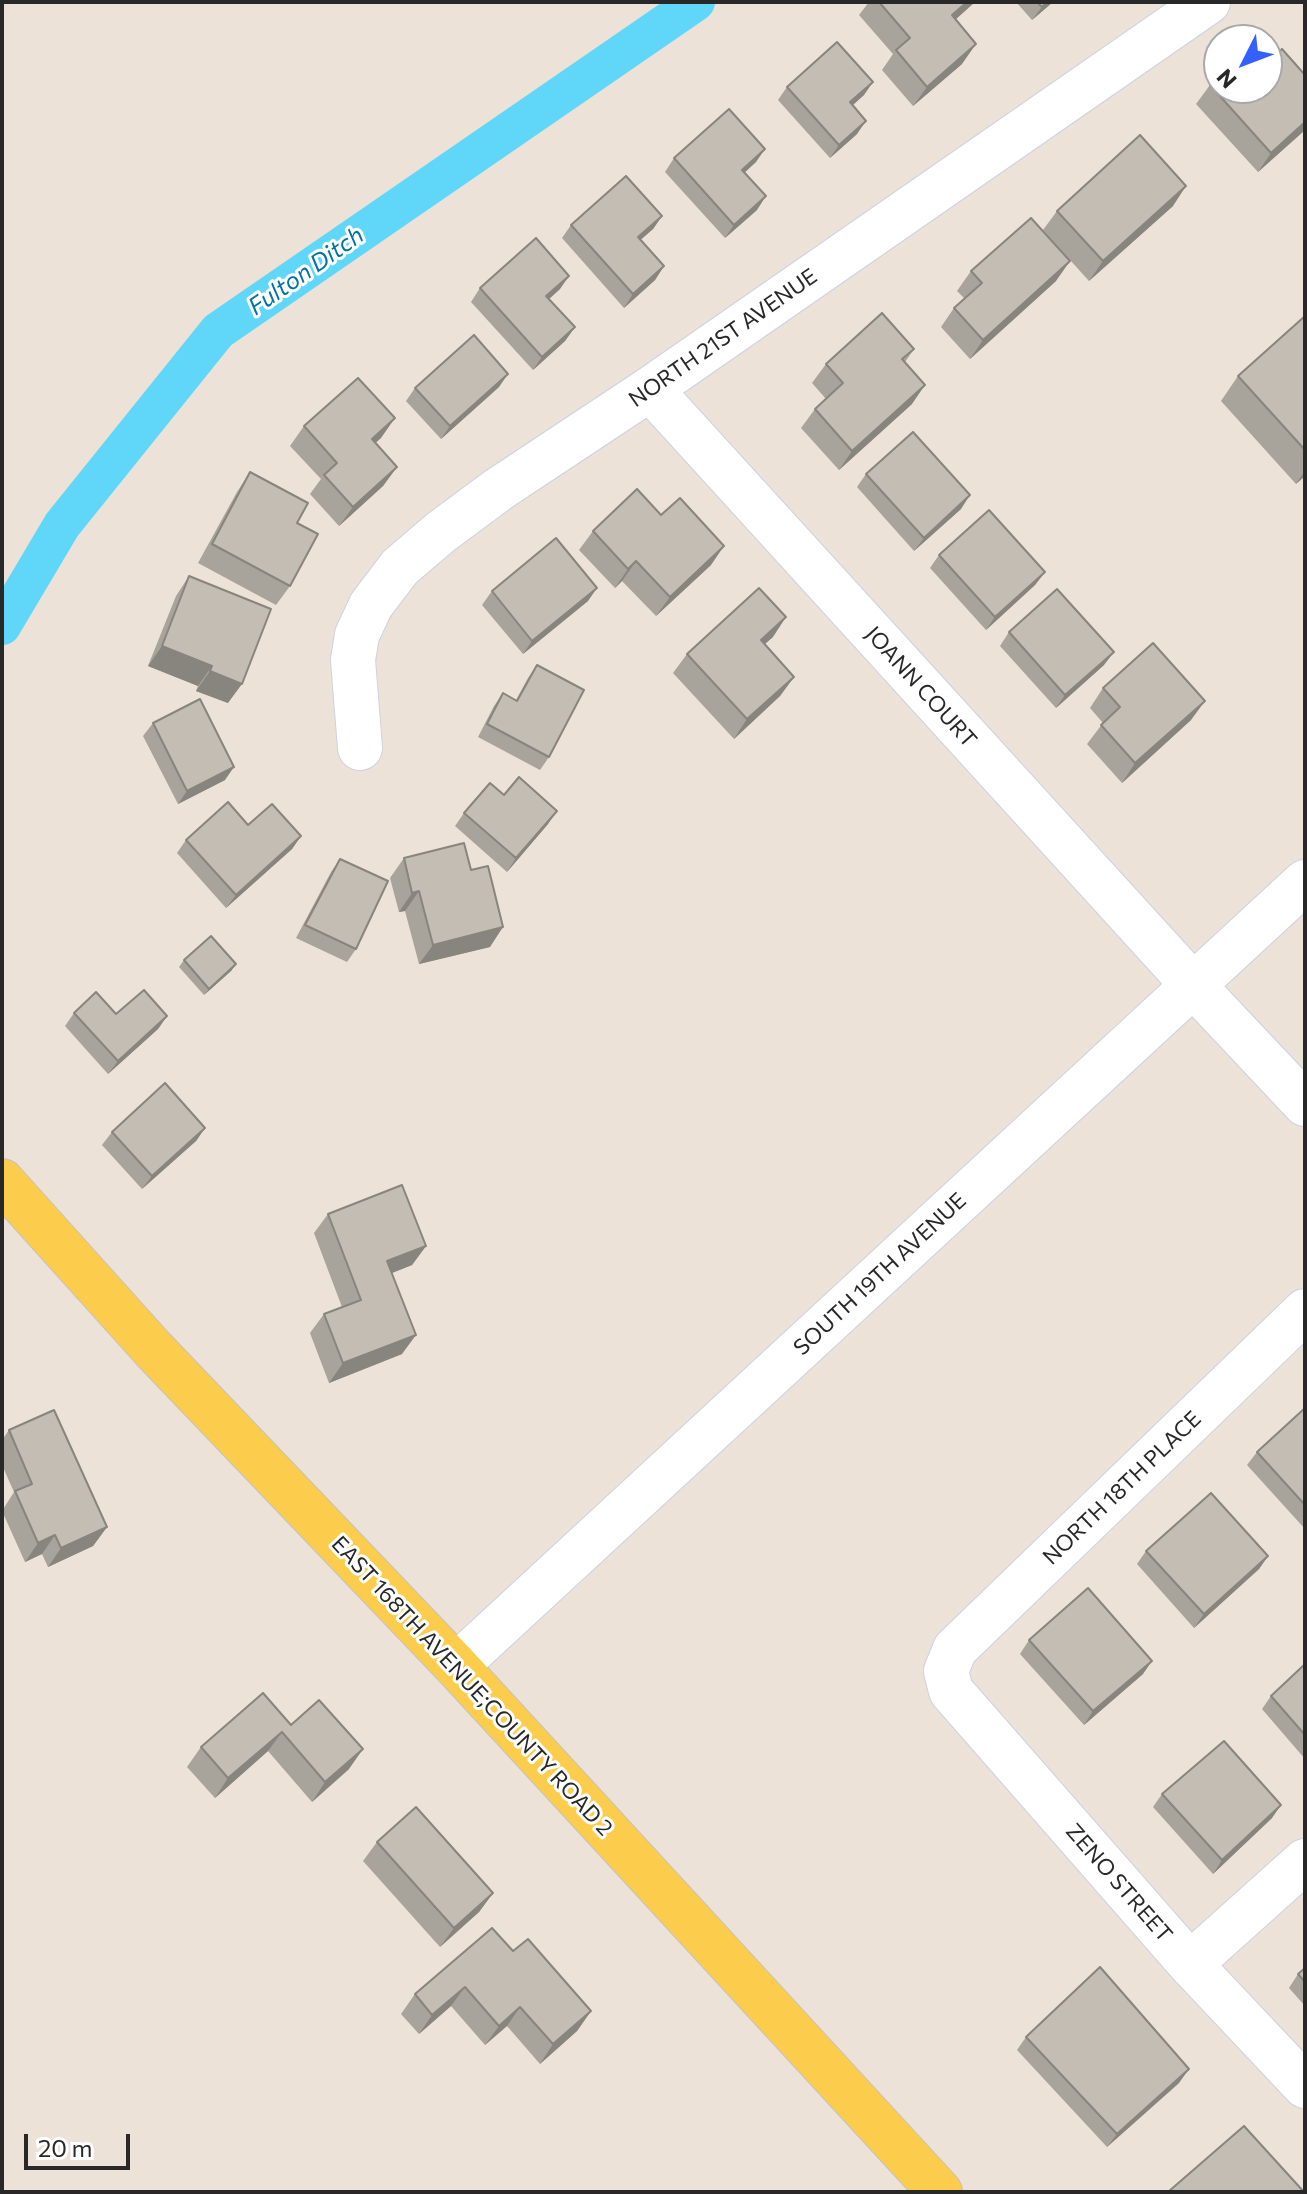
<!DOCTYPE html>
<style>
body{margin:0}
#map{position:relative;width:1307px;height:2194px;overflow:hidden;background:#ece2d8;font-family:Commissioner,sans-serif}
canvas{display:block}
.frame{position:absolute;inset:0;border:4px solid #282828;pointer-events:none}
.north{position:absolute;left:1203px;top:24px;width:80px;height:80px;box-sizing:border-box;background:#fff;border:2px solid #a9a9a9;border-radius:50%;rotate:228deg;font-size:22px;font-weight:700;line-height:32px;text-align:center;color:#282828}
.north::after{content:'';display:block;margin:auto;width:28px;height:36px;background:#3261ff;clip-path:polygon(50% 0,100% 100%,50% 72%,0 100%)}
.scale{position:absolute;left:24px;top:2134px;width:106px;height:36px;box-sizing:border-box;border:4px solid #282828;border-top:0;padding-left:10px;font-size:24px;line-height:28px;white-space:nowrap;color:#282828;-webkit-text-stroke:6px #fff;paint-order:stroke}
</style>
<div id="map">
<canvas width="1307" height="2194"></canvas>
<div class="frame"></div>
<div class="north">N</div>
<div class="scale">20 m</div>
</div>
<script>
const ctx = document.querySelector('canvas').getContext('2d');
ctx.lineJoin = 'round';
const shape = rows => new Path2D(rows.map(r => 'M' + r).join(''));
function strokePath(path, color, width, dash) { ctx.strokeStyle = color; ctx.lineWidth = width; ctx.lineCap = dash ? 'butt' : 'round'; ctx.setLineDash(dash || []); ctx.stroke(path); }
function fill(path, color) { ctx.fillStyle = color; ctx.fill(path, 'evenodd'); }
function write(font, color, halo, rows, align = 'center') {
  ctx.font = font + ' Commissioner,sans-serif'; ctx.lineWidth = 6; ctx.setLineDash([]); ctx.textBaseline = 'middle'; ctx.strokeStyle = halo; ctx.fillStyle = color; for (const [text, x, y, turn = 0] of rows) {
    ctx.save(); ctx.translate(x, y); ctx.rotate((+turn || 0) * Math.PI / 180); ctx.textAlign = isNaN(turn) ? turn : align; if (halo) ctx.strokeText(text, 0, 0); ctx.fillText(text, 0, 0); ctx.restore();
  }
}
const canal = shape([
 [2,626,62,525,218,331,696,2]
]);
const minor = shape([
 [650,389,1193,985,1305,1104],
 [360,748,353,660,357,635,371,605,400,567,441,532,499,489,650,389,1208,2],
 [1305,1311,955,1649,946,1671,951,1691,1190,1964,1305,2086],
 [456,1666,1305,882],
 [1190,1964,1305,1861]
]);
const major = shape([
 [2,1181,153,1349,456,1666,940,2192]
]);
const wall = shape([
 [869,2,975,2,955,20,962,64,913,106,882,70,893,54,859,15],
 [1016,2,1053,2,1032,20],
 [1210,85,1305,130,1258,172,1196,104],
 [787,87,864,95,852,105,857,134,830,158,778,100],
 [674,158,756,162,744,173,757,210,725,238,665,172],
 [1173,206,1089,281,1043,230,1057,211],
 [662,216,653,229,640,240,664,266,655,280,624,308,562,238,571,225],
 [971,271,1056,281,970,359,941,327,954,308,965,299,957,291],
 [480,288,560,289,549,299,575,327,565,341,533,370,471,302],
 [1305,316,1305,476,1296,484,1221,401,1238,376],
 [914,349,905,362,912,404,839,470,801,428,815,409,826,399,812,383,826,364],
 [499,387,441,439,406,401,415,388],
 [304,426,381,438,375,443,397,467,383,486,339,526,310,494,321,479,290,446],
 [250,472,297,523,290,586,276,605,198,563,237,492],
 [866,474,961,509,914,551,857,487],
 [661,515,711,565,656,616,622,581,615,588,579,550,593,531],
 [939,555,1045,572,1035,585,986,630,930,568],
 [189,576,228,703,196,691,198,686,148,666,176,596],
 [492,591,588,601,523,654,482,605],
 [1009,632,1104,665,1056,708,1000,646],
 [773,637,764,644,794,677,780,696,734,739,673,673,687,654],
 [537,665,549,757,540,770,478,737,494,706,503,693,516,700,528,678],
 [1103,688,1191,720,1122,783,1087,744,1103,723,1090,708],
 [153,723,225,780,178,804,143,736],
 [464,813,548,824,507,872,455,826],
 [248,825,301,836,292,849,226,908,177,853,186,840],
 [404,858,490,947,419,964,405,911,399,912,390,878],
 [340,859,356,949,347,962,296,938,331,872],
 [184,960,236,964,231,971,204,995,179,967],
 [74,1013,167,1016,158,1029,108,1074,65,1026],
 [205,1128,196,1141,142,1189,102,1145,112,1132],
 [328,1214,426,1246,412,1265,392,1273,402,1354,329,1383,310,1333,324,1314,342,1307,314,1233],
 [1305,1408,1305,1529,1247,1465,1257,1452],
 [9,1430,107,1527,93,1546,48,1567,42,1554,25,1562,2,1511,14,1492,2,1465,2,1440],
 [1146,1551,1268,1556,1259,1569,1194,1628,1137,1564],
 [1029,1640,1143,1674,1084,1725,1020,1654],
 [1305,1664,1305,1759,1262,1709,1271,1696],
 [291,1725,349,1769,312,1802,268,1751,215,1798,187,1767,201,1747],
 [1162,1794,1272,1818,1213,1874,1153,1807],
 [377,1842,493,1893,479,1912,440,1947,363,1861],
 [513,1951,591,2011,577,2031,540,2064,507,2026,485,2045,451,2006,419,2034,401,2014,415,1994],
 [1305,1968,1305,2006,1289,1988,1298,1974],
 [1026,2037,1179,2083,1107,2147,1017,2050]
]);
const shadedWall = shape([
 [967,2,975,2,938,35,952,15],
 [1047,2,1053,2,1032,20,1042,7],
 [976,44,962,64,913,106,927,87],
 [873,82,864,95,841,116,850,102],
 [866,121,857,134,830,158,839,145],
 [1305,122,1305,130,1258,172,1271,153],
 [765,149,756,162,733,183,742,170],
 [1186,186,1173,206,1089,281,1103,261],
 [766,196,757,210,725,238,734,225],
 [662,216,653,229,629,250,638,237],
 [1070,261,1056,281,970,359,983,340],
 [664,266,655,280,624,308,633,294],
 [569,276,560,289,537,310,546,296],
 [575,327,565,341,533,370,542,357],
 [508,374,499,387,441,439,450,426],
 [925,385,912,404,839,470,852,451],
 [395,418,381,438,358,459,372,439],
 [397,467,383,486,339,526,353,507],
 [1305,471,1305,476,1296,484],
 [970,495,961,509,914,551,924,538],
 [724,546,711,565,656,616,670,597],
 [636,561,622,581,615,588,628,569],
 [1045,572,1035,585,986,630,995,617],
 [597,588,588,601,523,654,532,641],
 [786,617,773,637,747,660,761,640],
 [162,646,212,666,198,686,148,666],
 [1114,652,1104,665,1056,708,1065,695],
 [210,671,242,684,228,703,196,691],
 [794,677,780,696,734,739,747,719],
 [1205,701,1191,720,1122,783,1135,763],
 [234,767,225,780,178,804,187,791],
 [557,811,548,824,507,872,516,858],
 [301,836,292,849,226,908,236,895],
 [419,891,405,911,399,912,412,893],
 [503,927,490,947,419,964,433,945],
 [236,964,231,971,204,995,209,989],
 [167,1016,158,1029,108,1074,118,1061],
 [205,1128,196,1141,142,1189,152,1176],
 [426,1246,412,1265,374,1280,387,1261],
 [416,1335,402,1354,329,1383,343,1363],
 [107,1527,93,1546,48,1567,61,1548],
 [55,1535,42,1554,25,1562,38,1543],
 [1268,1556,1259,1569,1194,1628,1204,1614],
 [1152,1661,1143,1674,1084,1725,1093,1711],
 [282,1732,268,1751,215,1798,228,1778],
 [363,1749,349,1769,312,1802,325,1782],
 [1281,1805,1272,1818,1213,1874,1222,1860],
 [493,1893,479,1912,440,1947,454,1928],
 [465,1987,451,2006,419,2034,432,2015],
 [520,2007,507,2026,485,2045,499,2026],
 [591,2011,577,2031,540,2064,553,2044],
 [1189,2069,1179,2083,1107,2147,1117,2134]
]);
const building = shape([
 [879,2,967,2,952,15,976,44,927,87,896,50,910,38,879,2],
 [1037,2,1047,2,1042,7,1037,2],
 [837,42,873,82,850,102,866,121,839,145,787,87,837,42],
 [1282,49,1305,75,1305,122,1271,153,1210,85,1219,76,1219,88,1267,88,1267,63,1282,49],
 [729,109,765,149,742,170,766,196,734,225,674,158,729,109],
 [1140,135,1186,186,1103,261,1057,211,1140,135],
 [626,176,662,216,638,237,664,266,633,294,571,225,626,176],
 [1031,218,1070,261,983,340,954,308,982,283,971,271,1031,218],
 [536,238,569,276,546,296,575,327,542,357,480,288,536,238],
 [882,313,914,349,902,359,925,385,852,451,815,409,843,383,826,364,882,313],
 [1305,316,1305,450,1238,376,1305,316],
 [474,335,508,374,450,426,415,388,474,335],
 [358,378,395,418,372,439,397,467,353,507,324,475,337,463,304,426,358,378],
 [913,432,970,495,924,538,866,474,913,432],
 [250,472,308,503,297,523,318,534,290,586,212,544,250,472],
 [637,489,661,515,680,498,724,546,670,597,636,561,628,569,593,531,637,489],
 [989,510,1045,572,995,617,939,555,989,510],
 [556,538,597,588,532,641,492,591,556,538],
 [189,576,271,609,242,684,210,671,212,666,162,646,189,576],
 [759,588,786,617,761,640,794,677,747,719,687,654,759,588],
 [1057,589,1114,652,1065,695,1009,632,1057,589],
 [1153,643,1205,701,1135,763,1101,725,1120,707,1103,688,1153,643],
 [537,665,584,690,549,757,487,724,503,693,517,701,537,665],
 [200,699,234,767,187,791,153,723,200,699],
 [519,777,557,811,516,858,464,813,490,783,504,795,519,777],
 [228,802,248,825,272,804,301,836,236,895,186,840,228,802],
 [464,843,471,870,488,866,503,927,433,945,419,891,412,893,404,858,464,843],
 [340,859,388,881,356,949,305,925,340,859],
 [211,936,236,964,209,989,184,960,211,936],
 [144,990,167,1016,118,1061,74,1013,96,992,116,1014,144,990],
 [165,1083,205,1128,152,1176,112,1132,165,1083],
 [402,1185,426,1246,387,1261,416,1335,343,1363,324,1314,361,1300,328,1214,402,1185],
 [1305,1408,1305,1505,1257,1452,1305,1408],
 [54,1410,107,1527,61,1548,55,1535,38,1543,15,1491,32,1484,9,1430,54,1410],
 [1211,1493,1268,1556,1204,1614,1146,1551,1211,1493],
 [1088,1588,1152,1661,1093,1711,1029,1640,1088,1588],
 [1305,1664,1305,1735,1271,1696,1305,1664],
 [263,1693,291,1725,319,1700,363,1749,325,1782,282,1732,228,1778,201,1747,263,1693],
 [1224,1741,1281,1805,1222,1860,1162,1794,1224,1741],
 [416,1807,493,1893,454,1928,377,1842,416,1807],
 [492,1928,513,1951,528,1939,591,2011,553,2044,520,2007,499,2026,465,1987,432,2015,415,1994,492,1928],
 [1100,1967,1189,2069,1117,2134,1026,2037,1100,1967],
 [1305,1968,1305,1982,1298,1974,1305,1968],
 [1244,2126,1304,2192,1168,2192,1244,2126]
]);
const streetNames = [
 ["NORTH 21ST AVENUE",723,338,-35],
 ["JOANN COURT",921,687,48],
 ["SOUTH 19TH AVENUE",880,1274,-43],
 ["NORTH 18TH PLACE",1122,1488,-44],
 ["EAST 168TH AVENUE;COUNTY ROAD 2",472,1686,47],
 ["ZENO STREET",1119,1883,49]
];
const waterNames = [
 ["Fulton Ditch",306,271,-35]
];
strokePath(canal, '#60d7f8', 38);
strokePath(minor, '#cdd2e3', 46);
strokePath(major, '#c3c3c3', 46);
strokePath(minor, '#fff', 44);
strokePath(major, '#fccc4d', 44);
fill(wall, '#a8a39b');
fill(shadedWall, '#88847e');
fill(building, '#c3bdb4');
strokePath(building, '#88847e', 2);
write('22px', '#282828', '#fff', streetNames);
write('italic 24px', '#0272a2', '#fff', waterNames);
</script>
